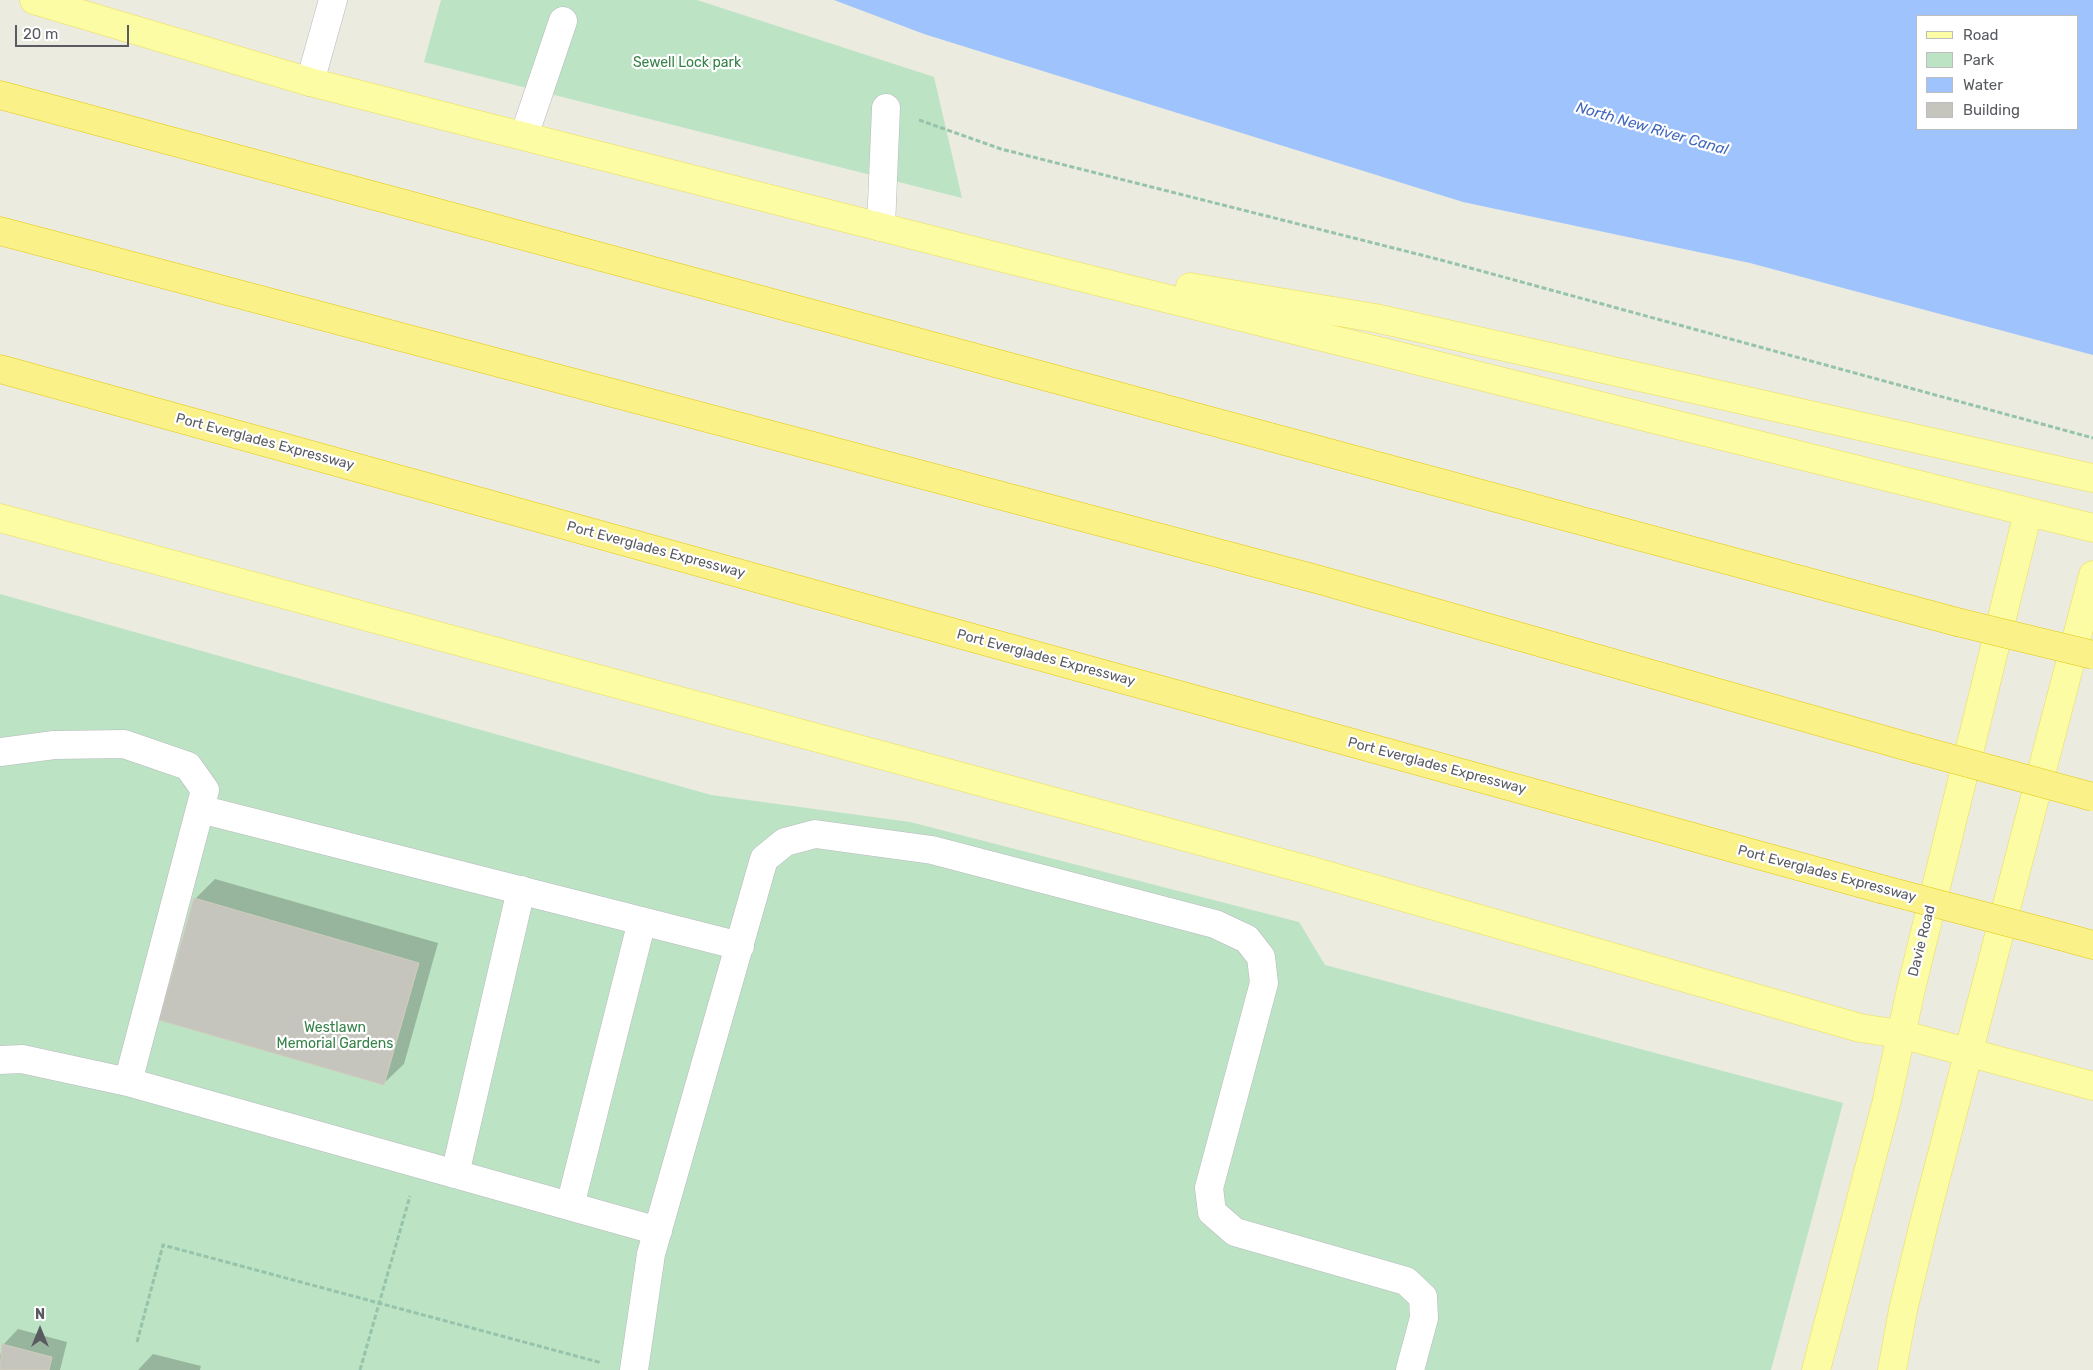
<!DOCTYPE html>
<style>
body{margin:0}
#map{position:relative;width:2093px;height:1370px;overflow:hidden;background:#ebebe0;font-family:Rubik,sans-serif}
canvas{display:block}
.legend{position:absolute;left:1916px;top:15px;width:162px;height:115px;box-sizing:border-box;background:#fff;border:1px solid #bdbdc0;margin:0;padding:6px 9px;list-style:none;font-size:15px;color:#595b61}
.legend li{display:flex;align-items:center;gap:10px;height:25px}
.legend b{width:25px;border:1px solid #bdbdc0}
.north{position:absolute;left:15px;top:1305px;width:50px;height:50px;-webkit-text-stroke:4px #fff;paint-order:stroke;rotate:0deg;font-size:14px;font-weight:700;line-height:20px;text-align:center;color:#595b61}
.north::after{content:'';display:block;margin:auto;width:18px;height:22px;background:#595b61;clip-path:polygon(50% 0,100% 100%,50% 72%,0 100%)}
.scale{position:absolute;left:15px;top:25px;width:114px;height:22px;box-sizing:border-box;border:2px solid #595b61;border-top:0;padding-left:6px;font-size:15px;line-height:18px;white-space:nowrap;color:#595b61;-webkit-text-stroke:4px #fff;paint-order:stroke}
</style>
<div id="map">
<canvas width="2093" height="1370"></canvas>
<ul class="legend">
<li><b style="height:6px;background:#fbfca4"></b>Road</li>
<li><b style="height:14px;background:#bce3c3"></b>Park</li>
<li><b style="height:14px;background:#9fc3fc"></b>Water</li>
<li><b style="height:14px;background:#c6c5bd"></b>Building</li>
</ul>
<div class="north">N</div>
<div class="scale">20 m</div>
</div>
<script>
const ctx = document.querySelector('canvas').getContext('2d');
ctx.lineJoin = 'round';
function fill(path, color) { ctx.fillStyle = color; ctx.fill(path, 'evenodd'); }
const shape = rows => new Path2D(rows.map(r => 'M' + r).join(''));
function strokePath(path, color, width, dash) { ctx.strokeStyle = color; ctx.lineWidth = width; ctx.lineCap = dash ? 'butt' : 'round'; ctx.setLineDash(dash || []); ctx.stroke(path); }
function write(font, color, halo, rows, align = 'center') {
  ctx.font = font + ' Rubik,sans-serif'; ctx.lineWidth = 4.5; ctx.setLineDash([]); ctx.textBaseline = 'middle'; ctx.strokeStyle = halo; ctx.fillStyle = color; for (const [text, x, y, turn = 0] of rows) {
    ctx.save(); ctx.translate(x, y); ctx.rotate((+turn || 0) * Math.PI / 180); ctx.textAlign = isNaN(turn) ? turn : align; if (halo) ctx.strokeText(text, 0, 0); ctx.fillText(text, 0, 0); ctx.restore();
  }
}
const green = shape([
 [441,0,697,0,934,77,962,198,424,62],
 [0,594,711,795,910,822,1299,922,1325,965,1843,1103,1771,1370,0,1370]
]);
const water = shape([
 [834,0,2093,0,2093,355,1750,263,1463,202,924,34],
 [1917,16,2077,16,2077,129,1917,129]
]);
const shadow = shape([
 [215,879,438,943,404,1064,384,1083,195,899],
 [18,1329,67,1342,60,1370,0,1370,0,1356,3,1345],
 [153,1354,201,1366,200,1370,138,1370]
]);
const building = shape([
 [194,898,419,963,384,1085,159,1020,194,898],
 [2,1344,52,1357,49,1370,0,1370,2,1344]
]);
const path = shape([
 [919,120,1001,149,1441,260,2093,438],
 [137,1342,163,1245,602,1363],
 [360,1370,410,1196]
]);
const minor = shape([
 [310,82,333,0],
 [524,136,563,21],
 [881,227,886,108],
 [0,752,54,745,124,744,188,766,205,790,128,1082,658,1231],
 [200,809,740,946],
 [0,1060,22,1059,128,1082],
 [455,1174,521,890],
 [570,1206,642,921],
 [634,1370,651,1254,764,859,785,842,815,834,932,850,1215,924,1247,939,1261,957,1264,983,1209,1188,1212,1212,1235,1232,1406,1281,1423,1297,1424,1318,1410,1370]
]);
const major = shape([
 [34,0,310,82,983,253,2093,528],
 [1190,287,1375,318,2093,478],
 [0,518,1312,871,1860,1028,1900,1034,2093,1086],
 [1816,1370,1886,1104,1911,989,2028,512],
 [1892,1370,1903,1310,1924,1223,2093,575]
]);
const highway = shape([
 [0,95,1957,622],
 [0,231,1320,580,1916,749],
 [0,369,1881,889],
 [2064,937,2093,945]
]);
const highwayBridge = shape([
 [1957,622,2093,655],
 [1916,749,2093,797],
 [1881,889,2064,937]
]);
const parkNames = [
 ["Sewell Lock park",687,63],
 ["Westlawn",335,1028],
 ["Memorial Gardens",335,1044]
];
const streetNames = [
 ["Port Everglades Expressway",265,442,15],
 ["Port Everglades Expressway",656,550,15],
 ["Port Everglades Expressway",1046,658,15],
 ["Port Everglades Expressway",1437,766,15],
 ["Port Everglades Expressway",1827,874,15],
 ["Davie Road",1922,941,-76]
];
const waterNames = [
 ["North New River Canal",1652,129,16]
];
fill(green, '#bce3c3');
fill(water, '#9fc3fc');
fill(shadow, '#0003');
fill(building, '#c6c5bd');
strokePath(building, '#d0cdbe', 1);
strokePath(minor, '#b8b9bf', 29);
strokePath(major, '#edde57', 29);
strokePath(highway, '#e5c806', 29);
strokePath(path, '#96c3ab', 3, [5, 2.5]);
strokePath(minor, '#fff', 28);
strokePath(major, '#fbfca4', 28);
strokePath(highway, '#faf189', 28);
strokePath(highwayBridge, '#e5c806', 29, []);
strokePath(highwayBridge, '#faf189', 28);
write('14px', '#368248', '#fff', parkNames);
write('14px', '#595b61', '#fff', streetNames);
write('italic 15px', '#4369be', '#fff', waterNames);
</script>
